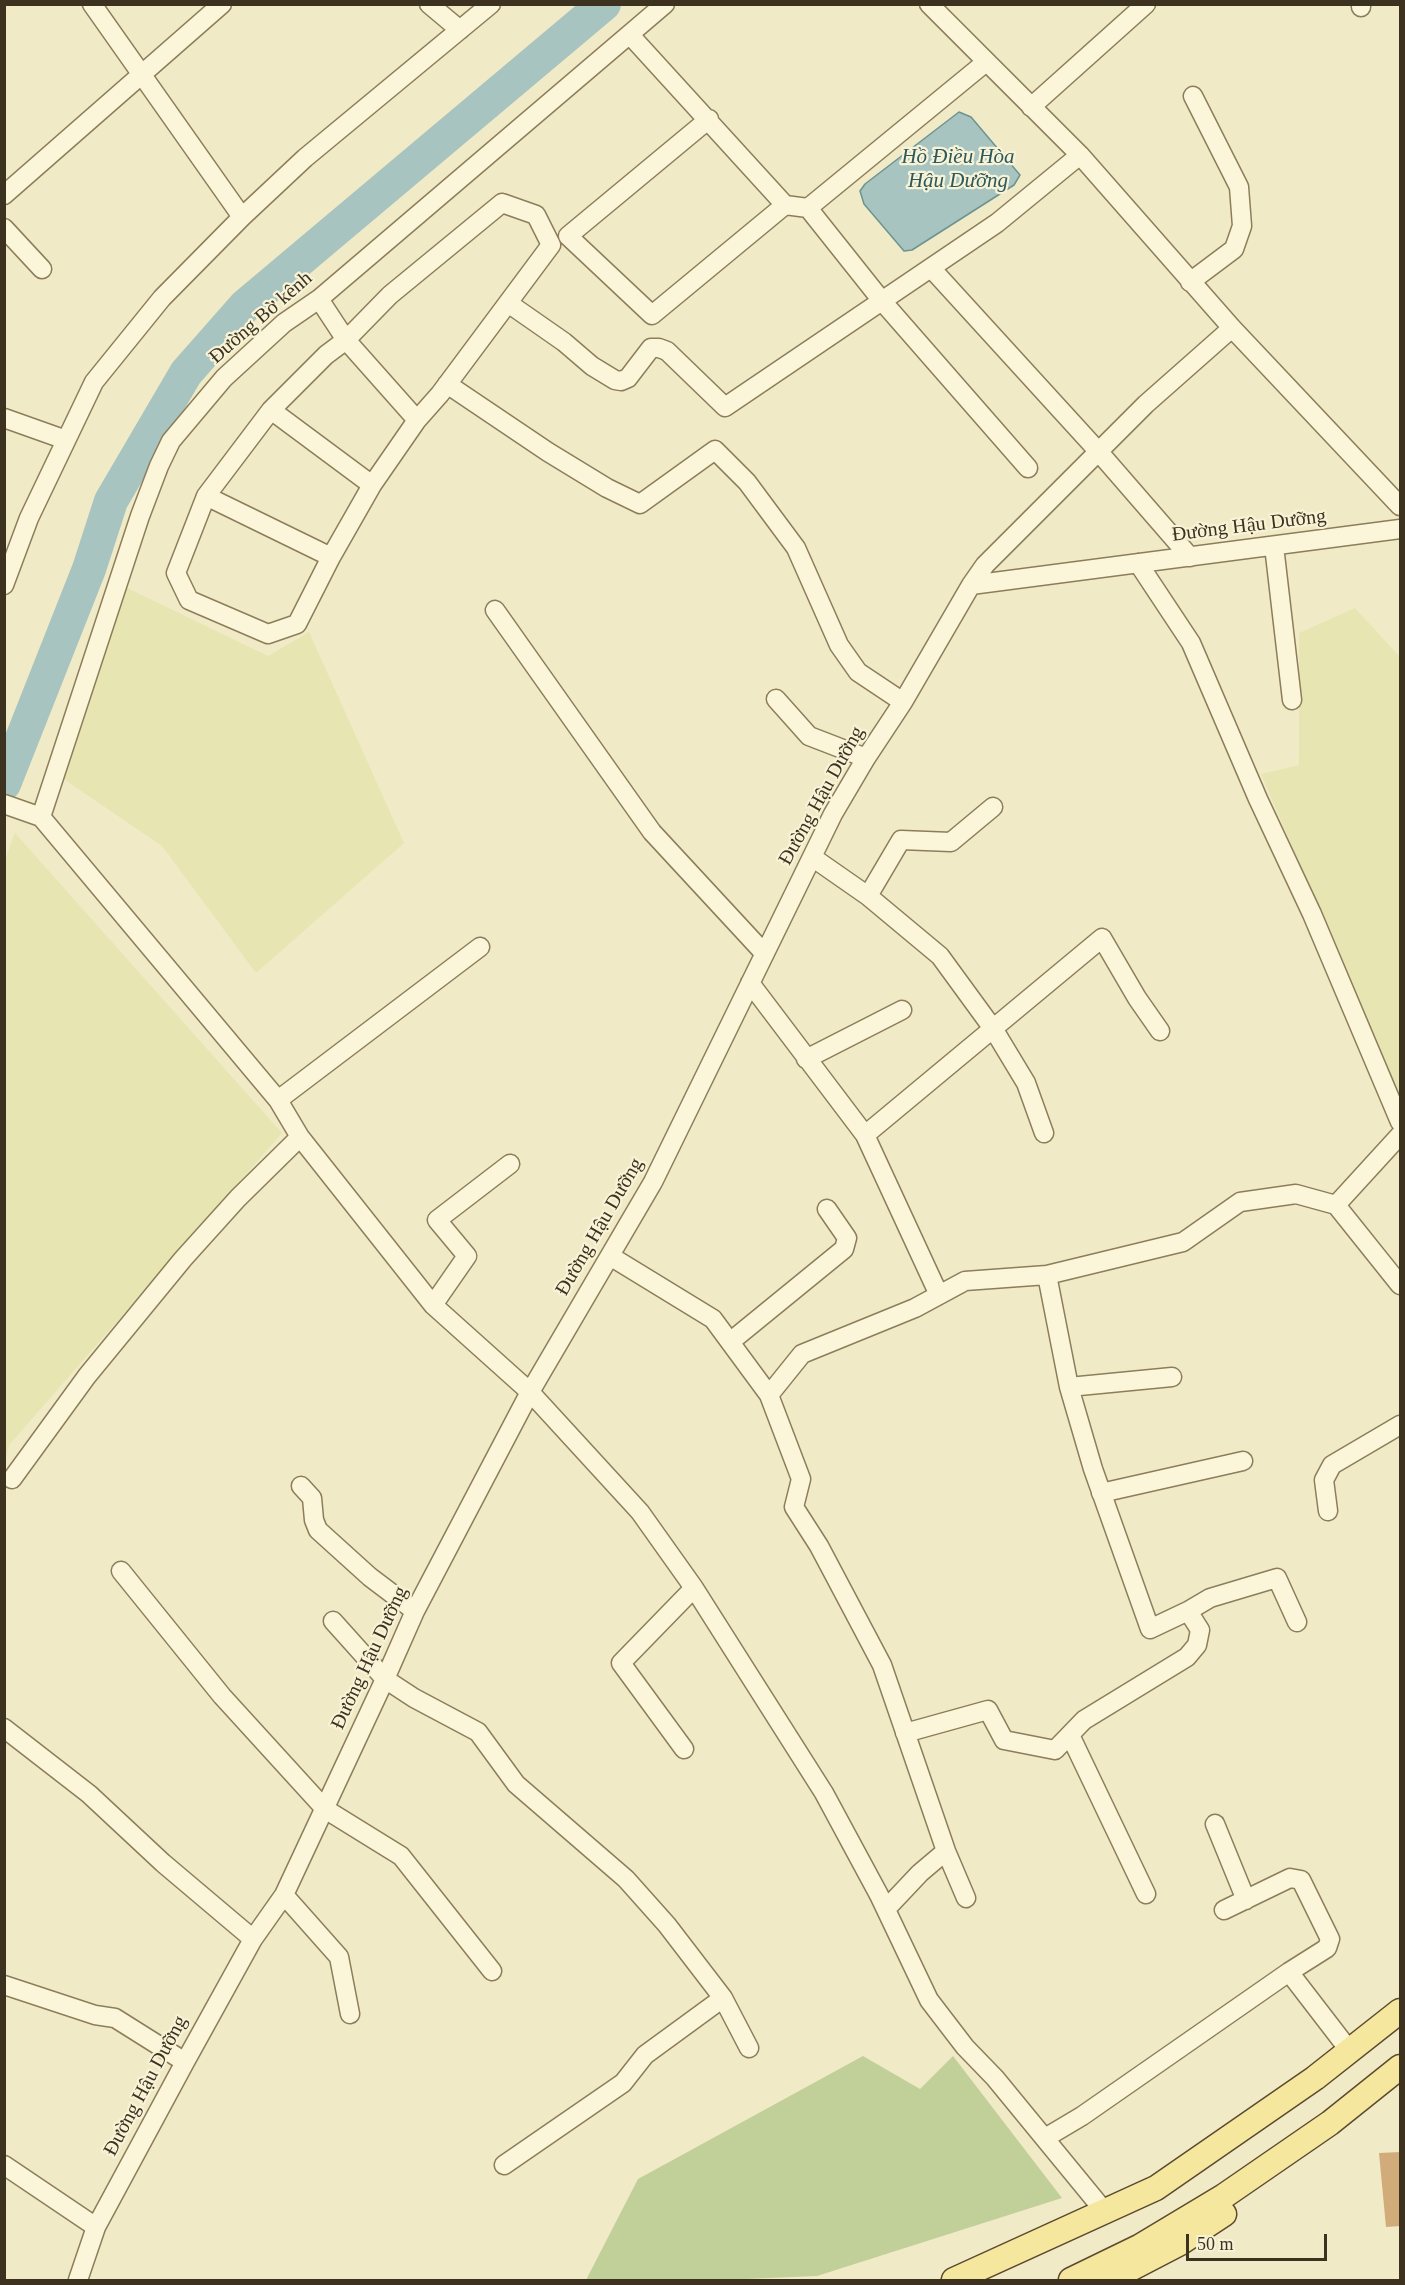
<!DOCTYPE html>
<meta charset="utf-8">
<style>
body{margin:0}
#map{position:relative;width:1405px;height:2285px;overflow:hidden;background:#f1eac6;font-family:Georgia,serif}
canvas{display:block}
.frame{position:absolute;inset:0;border:6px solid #3d321f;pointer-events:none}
.scale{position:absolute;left:1186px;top:2234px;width:141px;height:27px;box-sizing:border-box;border:3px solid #3d321f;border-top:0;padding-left:8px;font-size:18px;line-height:21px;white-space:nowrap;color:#3d321f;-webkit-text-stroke:4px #f8f3d6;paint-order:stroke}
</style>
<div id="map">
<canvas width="1405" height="2285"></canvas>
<div class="frame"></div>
<div class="scale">50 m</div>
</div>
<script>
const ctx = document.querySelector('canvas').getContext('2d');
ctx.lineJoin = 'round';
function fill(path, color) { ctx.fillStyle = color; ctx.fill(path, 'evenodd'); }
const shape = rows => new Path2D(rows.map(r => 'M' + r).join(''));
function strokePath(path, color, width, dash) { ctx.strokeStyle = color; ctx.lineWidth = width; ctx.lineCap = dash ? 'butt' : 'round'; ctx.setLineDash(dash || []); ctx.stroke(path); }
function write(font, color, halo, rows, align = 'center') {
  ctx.font = font + ' Georgia,serif'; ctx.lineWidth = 4.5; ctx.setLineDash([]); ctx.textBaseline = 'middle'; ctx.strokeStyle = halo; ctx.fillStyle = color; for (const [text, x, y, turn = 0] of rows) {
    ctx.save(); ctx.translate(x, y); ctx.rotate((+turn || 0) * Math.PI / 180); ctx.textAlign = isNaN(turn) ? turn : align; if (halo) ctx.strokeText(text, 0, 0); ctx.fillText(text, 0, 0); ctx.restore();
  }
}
const farmland = shape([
 [123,586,268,656,309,632,404,843,256,973,162,846,62,778],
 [1355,608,1400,657,1400,1099,1261,774,1299,765,1299,633],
 [15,833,282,1133,9,1445,5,1461,4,862]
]);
const green = shape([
 [863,2056,920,2089,953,2056,1062,2198,817,2276,722,2280,586,2280,638,2179]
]);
const water = shape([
 [959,112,971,117,1020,175,1014,185,912,250,904,251,864,204,860,191,865,184,959,112]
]);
const river = shape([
 [4,784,89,569,111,501,186,373,245,306,604,4]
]);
const building = shape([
 [1401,2152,1401,2226,1386,2227,1379,2153]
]);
const minor = shape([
 [92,4,242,217],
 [429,4,460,30],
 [929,4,1080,155,1232,328,1400,506],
 [1361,4,1361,7],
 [630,35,785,205,808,208,986,62],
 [1031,107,1146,4],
 [709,119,568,236,652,315,785,205],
 [4,195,222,4],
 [502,203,536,215,551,245,440,394,417,420,372,485,331,557,297,624,268,634,189,600,176,573,206,496,271,410,326,355,346,340,390,295,502,203],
 [808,208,882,301,1028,468],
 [4,228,42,269],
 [931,268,1098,451,1190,557],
 [1190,282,1234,249,1242,226,1239,187,1193,96],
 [319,299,346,340,417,420],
 [508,303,564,342,592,366,615,380,621,381,628,378,651,348,659,348,667,351,725,407,997,223,1080,155],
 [447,384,548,452,607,488,640,504,715,450,747,482,796,548,839,645,858,672,903,702],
 [271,410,372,485],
 [4,418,66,440],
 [206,496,331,557],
 [1274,546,1292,700],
 [1138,563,1191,643,1258,799,1312,914,1400,1122],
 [4,585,29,518,94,382,162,298,242,217,305,158,491,4],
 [971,585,985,565,1146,404,1232,328],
 [495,610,652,832,764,953],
 [776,699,809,736,866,758],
 [4,804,41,817,278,1100,300,1137,433,1305,530,1392,640,1512,694,1588,824,1793,879,1895,929,2000,965,2047,995,2078,1105,2212],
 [41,817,140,516,159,466,171,441,224,378,284,323,319,299,665,4],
 [812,857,868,896,940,956,994,1030,1026,1083,1044,1133],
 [868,896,901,840,951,842,993,807],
 [750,983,865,1135,939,1295],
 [806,1059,902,1010],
 [278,1100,480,947],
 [865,1135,1102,938,1137,998,1160,1031],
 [1336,1205,1400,1135],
 [610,1256,713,1319,769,1395,801,1479,794,1507,819,1546,882,1665,946,1851,966,1898],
 [1047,1275,1069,1387,1093,1469,1150,1629,1188,1611,1210,1598,1277,1578,1297,1622],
 [433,1305,467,1256,437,1220,510,1164],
 [730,1342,844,1249,847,1238,827,1209],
 [1069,1387,1172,1377],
 [769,1395,802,1354,915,1308,965,1281,1047,1275,1183,1242,1240,1202,1296,1194,1336,1205,1400,1285],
 [12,1479,87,1376,183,1259,238,1198,300,1137],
 [301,1486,312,1498,314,1520,318,1530,370,1577,415,1611],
 [1101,1493,1243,1461],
 [1328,1511,1324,1480,1332,1465,1400,1425],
 [121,1571,222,1696,325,1809,401,1856,492,1971],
 [333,1621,385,1679,414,1698,478,1732,516,1784,626,1879,667,1925,723,1998,749,2048],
 [4,1728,89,1794,163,1863,253,1939],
 [905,1733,988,1710,1004,1740,1055,1750,1084,1720,1187,1657,1197,1645,1200,1630,1188,1611],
 [1070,1735,1146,1894],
 [684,1749,621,1663,694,1588],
 [1215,1824,1246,1900],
 [284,1895,339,1957,350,2014],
 [886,1909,920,1873,946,1851],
 [1224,1910,1290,1878,1301,1880,1330,1939,1327,1948,1289,1972],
 [4,1985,95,2015,115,2018,185,2062],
 [1045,2138,1082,2116,1289,1972,1349,2050],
 [4,2165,96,2227],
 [504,2165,623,2083,645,2055,723,1998],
 [78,2280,96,2227,185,2062,253,1939,284,1895,385,1679,415,1611,530,1392,653,1182,833,814,866,758,903,702,971,585,1400,529]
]);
const major = shape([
 [954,2280,1156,2188,1315,2078,1400,2011],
 [1071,2280,1139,2247,1224,2196,1330,2123,1400,2067],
 [1109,2280,1180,2243,1224,2214]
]);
const streetNames = [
 ["Đường Bờ kênh",261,318,-41],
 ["Đường Hậu Dưỡng",1249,526,-7],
 ["Đường Hậu Dưỡng",822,796,-61],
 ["Đường Hậu Dưỡng",600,1227,-60],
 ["Đường Hậu Dưỡng",370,1658,-65],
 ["Đường Hậu Dưỡng",146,2086,-62]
];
const waterNames = [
 ["Hồ Điều Hòa",958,157],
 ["Hậu Dưỡng",958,181]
];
fill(farmland, '#e7e6b3');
fill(green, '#c1d099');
fill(water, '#a7c4c0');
strokePath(water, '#6d9390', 1.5);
strokePath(river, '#a7c4c0', 34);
fill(building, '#d1ab7a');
strokePath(minor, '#8d7d5a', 21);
strokePath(major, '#5b4a2e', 27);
strokePath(minor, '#fbf6da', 18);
strokePath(major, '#f5e79d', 24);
write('20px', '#3d321f', '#f8f3d6', streetNames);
write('italic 21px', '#2d595d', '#f8f3d6', waterNames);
</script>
